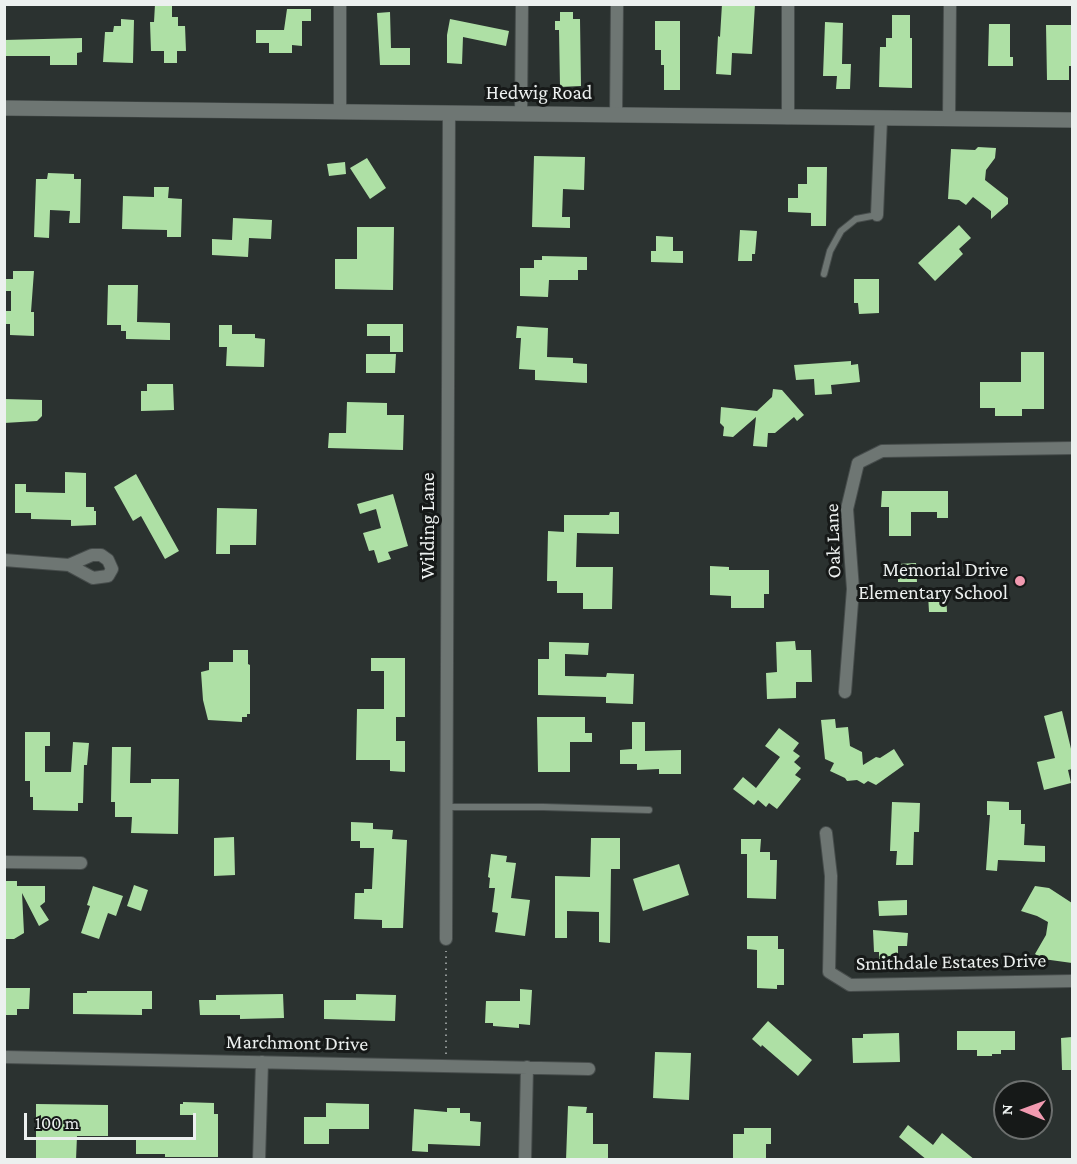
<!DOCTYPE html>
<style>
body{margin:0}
#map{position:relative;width:1077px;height:1164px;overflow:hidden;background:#2b3230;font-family:"Crimson Pro",serif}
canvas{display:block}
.frame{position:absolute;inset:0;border:6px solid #ecf0ef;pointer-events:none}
.north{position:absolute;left:993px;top:1080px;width:60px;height:60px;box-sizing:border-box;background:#161918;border:2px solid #6c6f6e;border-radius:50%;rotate:271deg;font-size:16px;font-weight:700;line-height:24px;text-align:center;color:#ecf0ef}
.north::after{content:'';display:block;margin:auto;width:21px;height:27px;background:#f19ab0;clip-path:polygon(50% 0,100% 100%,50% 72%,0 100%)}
.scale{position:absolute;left:24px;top:1113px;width:172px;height:27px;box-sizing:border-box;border:3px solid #ecf0ef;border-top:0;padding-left:8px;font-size:18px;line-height:21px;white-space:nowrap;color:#ecf0ef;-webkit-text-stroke:4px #161918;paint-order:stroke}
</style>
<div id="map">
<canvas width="1077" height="1164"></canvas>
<div class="frame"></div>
<div class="north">N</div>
<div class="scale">100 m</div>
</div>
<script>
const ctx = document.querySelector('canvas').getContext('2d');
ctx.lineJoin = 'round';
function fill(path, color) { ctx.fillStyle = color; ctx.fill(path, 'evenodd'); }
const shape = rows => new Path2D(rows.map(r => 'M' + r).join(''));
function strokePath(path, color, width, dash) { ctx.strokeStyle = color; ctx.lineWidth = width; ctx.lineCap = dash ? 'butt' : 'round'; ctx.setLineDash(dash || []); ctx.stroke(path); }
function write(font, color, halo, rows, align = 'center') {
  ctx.font = font + ' "Crimson Pro",serif'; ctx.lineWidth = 6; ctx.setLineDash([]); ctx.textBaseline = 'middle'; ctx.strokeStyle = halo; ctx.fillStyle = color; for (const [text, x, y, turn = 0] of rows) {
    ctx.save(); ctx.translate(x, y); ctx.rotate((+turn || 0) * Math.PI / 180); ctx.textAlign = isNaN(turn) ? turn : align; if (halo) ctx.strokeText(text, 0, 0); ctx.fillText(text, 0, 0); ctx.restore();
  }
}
const building = shape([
 [155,4,172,4,172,17,178,17,178,26,185,26,186,51,177,51,177,63,164,63,164,51,151,51,150,22,154,22],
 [722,4,755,4,752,54,732,53,731,75,716,74,718,36,720,37],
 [287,9,311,9,311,21,302,21,302,46,292,45,292,53,269,53,269,43,256,43,256,30,284,30],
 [390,12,391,48,410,48,410,65,380,65,377,13],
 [560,12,573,12,573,19,580,19,581,86,560,87,559,30,555,30,555,21,560,21],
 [892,15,910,15,910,38,912,38,912,88,879,87,880,47,886,47,886,38,892,38],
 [121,19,134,20,133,63,103,62,105,32,113,32,114,26,121,26],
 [450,19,509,31,506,46,463,37,462,64,447,63,447,35],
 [655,21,680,21,680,90,664,90,664,65,661,65,661,50,655,50],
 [825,22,843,23,842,64,851,64,850,89,836,89,837,76,823,76],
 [989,24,1010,24,1010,57,1013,57,1013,66,988,66],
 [1046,25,1072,25,1072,66,1069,66,1069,80,1047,80],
 [82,38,82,52,77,53,77,65,50,65,50,56,4,56,4,40],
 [978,147,996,148,995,158,986,170,985,180,1008,198,1008,204,991,219,991,211,973,197,966,205,959,200,948,199,951,149,975,150],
 [534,156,585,157,584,190,563,189,562,217,570,217,570,228,532,227],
 [367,158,386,188,370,199,350,168],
 [345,162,346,174,329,176,327,164],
 [807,167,827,167,826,226,811,226,811,213,788,212,788,198,798,198,798,184,807,184],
 [48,173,74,174,74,179,81,179,80,223,69,223,70,211,50,210,49,238,34,237,36,179,47,179],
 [154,187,169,187,168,198,182,199,181,237,167,237,167,230,122,229,123,196,154,197],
 [233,218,272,220,271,239,249,238,248,257,212,255,212,239,232,240],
 [959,225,971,238,959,249,963,254,935,281,918,263],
 [357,227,394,227,393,290,335,289,335,259,357,259],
 [740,230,757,231,755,254,752,254,752,261,738,261],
 [656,236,673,237,673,251,683,251,683,263,651,262,651,251,656,251],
 [542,256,587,257,587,270,578,270,578,280,549,280,548,297,520,296,520,268,534,268,534,260,542,260],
 [13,271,34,271,31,312,34,312,34,336,10,335,10,324,5,324,5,311,11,311,11,291,6,291,6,279,13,279],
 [854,279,879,279,879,313,859,314,858,303,854,303],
 [108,285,138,285,137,322,170,323,170,340,126,339,126,331,121,331,121,325,107,325],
 [367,324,403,324,403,352,390,352,390,336,367,336],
 [219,325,232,325,232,334,255,334,255,338,265,339,264,367,226,366,227,347,219,347],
 [517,326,548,328,547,357,573,358,573,363,587,364,587,383,535,380,535,370,519,369,521,338,516,338],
 [1021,352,1044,352,1044,409,1022,409,1022,416,995,416,995,408,980,408,980,382,1021,382],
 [366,354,396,354,395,373,366,373],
 [851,361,851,365,858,364,860,382,831,385,832,394,815,395,814,379,796,380,794,365],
 [147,384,173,384,174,410,141,411,141,391,147,391],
 [773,389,782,390,804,415,797,421,794,417,775,433,768,433,767,447,753,446,756,417,733,437,723,436,724,427,720,423,721,407,757,411,772,397],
 [4,399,42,400,42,416,37,421,4,423],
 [347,402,387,403,387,415,404,415,403,450,328,448,329,433,346,433],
 [65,472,86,473,86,507,94,507,94,511,96,511,96,525,71,526,71,520,31,519,31,513,15,513,15,484,26,484,26,492,65,493],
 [136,474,179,551,165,559,141,516,133,521,114,487],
 [882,491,948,491,948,518,937,518,937,512,911,512,911,536,889,536,889,507,881,507],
 [393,494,408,546,388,552,391,559,378,563,374,550,369,551,363,533,381,528,376,509,360,514,357,504],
 [217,508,257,509,256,545,230,545,230,554,216,554],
 [610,512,619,512,619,534,577,533,576,567,613,567,612,609,583,609,583,593,557,593,557,581,547,581,548,531,564,532,564,515,609,515],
 [916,563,917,582,898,582,898,564],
 [710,566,729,567,729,570,769,570,769,594,764,594,764,608,731,608,731,596,710,595],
 [946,593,947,612,929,612,928,594],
 [795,641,796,650,811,650,812,682,796,682,796,698,767,699,766,673,777,672,776,642],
 [549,642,589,643,588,655,565,654,565,676,606,677,607,673,634,674,633,704,606,703,606,697,538,695,538,659,549,659],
 [233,650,248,650,248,664,250,665,250,714,247,714,247,717,242,717,242,722,208,720,203,700,201,672,209,670,209,662,233,662],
 [371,658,405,658,405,717,396,717,396,741,405,741,405,772,390,771,390,760,356,760,357,709,384,709,384,671,371,671],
 [1062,711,1072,753,1072,769,1068,770,1071,783,1044,790,1037,762,1055,758,1044,716],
 [537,717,585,717,585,733,592,733,592,742,570,742,570,772,538,772],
 [835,719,836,728,848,727,850,746,862,752,863,765,876,757,880,758,894,749,904,765,876,785,868,781,864,784,857,780,847,781,845,778,830,771,834,763,825,759,821,720],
 [632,722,645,722,645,751,681,750,681,774,659,774,659,769,637,770,637,764,620,764,620,750,632,749],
 [779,728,799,743,793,751,800,756,794,762,801,768,795,775,801,779,777,809,769,803,766,807,758,800,754,805,733,789,743,777,756,788,780,757,765,746],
 [25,732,50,732,50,746,45,746,45,772,71,772,73,742,89,743,87,765,84,765,83,803,78,803,78,811,33,810,33,797,30,797,30,781,25,781],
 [112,747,131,747,130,783,151,783,151,779,179,779,178,834,131,833,132,817,115,817,115,802,111,802],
 [987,801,1009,802,1009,810,1021,810,1021,824,1025,824,1024,845,1045,846,1045,862,998,860,997,871,986,870,990,815,987,815],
 [892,802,920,803,919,832,914,832,913,865,896,865,897,851,890,851],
 [351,822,373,823,373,829,393,830,392,839,407,840,403,928,382,928,382,920,354,919,355,893,364,893,364,889,372,889,374,848,360,848,360,841,351,841],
 [234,837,235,875,214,876,214,838],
 [591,838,620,838,620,869,611,869,610,943,599,942,599,912,567,911,567,938,555,938,555,876,590,877],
 [741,839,761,839,760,852,770,852,770,860,777,860,776,899,747,898,747,854,741,854],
 [491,854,507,856,506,862,516,863,511,898,530,900,525,936,495,932,498,913,492,912,495,888,489,888,490,878,488,877],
 [679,864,689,895,643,911,633,879],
 [4,881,17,881,17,886,45,886,45,902,40,906,49,920,39,926,22,893,24,933,14,939,4,939],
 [134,885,148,890,141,911,127,906],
 [93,886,123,896,116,916,108,913,99,939,81,933,90,906,87,905],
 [1035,886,1049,888,1072,903,1072,963,1043,959,1035,954,1046,935,1048,922,1037,916,1021,911],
 [907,900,907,915,879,916,878,901],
 [873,930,908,933,907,946,898,946,898,960,879,960,879,952,874,952],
 [747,936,778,936,778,949,784,949,784,985,777,985,777,989,757,988,757,950,747,949],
 [4,988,30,988,29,1009,17,1009,17,1015,4,1015],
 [520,989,532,990,530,1025,519,1024,519,1028,493,1026,493,1023,485,1023,486,1001,520,1001],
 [87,991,152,991,152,1009,142,1009,142,1015,73,1014,73,993,87,993],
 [283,994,284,1018,240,1019,240,1015,200,1015,199,1000,216,1000,216,995],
 [356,994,396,995,395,1021,324,1019,324,1000,356,1000],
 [768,1021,812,1060,798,1076,762,1045,761,1047,752,1039],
 [957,1031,1015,1031,1015,1050,1001,1050,1001,1054,992,1054,992,1056,977,1056,977,1050,957,1050],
 [899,1033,900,1062,853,1063,852,1038,863,1038,863,1034],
 [1072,1037,1072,1070,1062,1070,1061,1038],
 [655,1052,691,1053,689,1100,653,1098],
 [183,1102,214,1103,214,1114,218,1114,218,1157,165,1157,165,1154,136,1154,136,1140,193,1140,193,1115,180,1115,180,1104,183,1104],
 [326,1103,369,1104,369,1129,329,1129,329,1144,304,1144,304,1117,326,1117],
 [36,1104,108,1105,108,1136,77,1136,76,1160,36,1160],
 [568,1106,587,1107,586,1113,593,1113,593,1144,608,1144,608,1160,566,1160],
 [447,1108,460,1108,460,1113,470,1113,470,1121,481,1122,480,1146,428,1144,428,1152,412,1151,414,1109,447,1112],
 [908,1125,933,1145,942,1133,975,1160,927,1160,899,1137],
 [744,1128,771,1128,771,1144,766,1144,766,1160,733,1160,733,1134,744,1134]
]);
const path = shape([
 [446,1054,446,951]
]);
const service = shape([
 [824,274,830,251,841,231,856,219,877,215],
 [447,807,543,807,649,810]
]);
const minor = shape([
 [340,112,340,4],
 [521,114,522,4],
 [616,115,617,4],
 [788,118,788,4],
 [949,119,950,4],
 [877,215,881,119],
 [4,560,69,565,93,578,108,576,112,569,108,560,101,555,92,555,69,565],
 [845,692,853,589,847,509,858,463,882,451,1072,448],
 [826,833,831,876,829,972,850,985,1072,981],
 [4,862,81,863],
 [446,939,449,114],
 [4,1057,589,1069],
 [259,1160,262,1062],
 [525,1160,527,1067]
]);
const tertiary = shape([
 [4,108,1072,120]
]);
const markers = [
 [1020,581,6,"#f19ab0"]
];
const streetNames = [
 ["Hedwig Road",539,93],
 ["Wilding Lane",428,526,-90],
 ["Oak Lane",833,541,-92],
 ["Smithdale Estates Drive",951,962,-1],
 ["Marchmont Drive",297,1043,1]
];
const poiNames = [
 ["Memorial Drive",1008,570],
 ["Elementary School",1008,593]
];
fill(building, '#aee0a5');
strokePath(service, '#474d4c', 8);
strokePath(minor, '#474d4c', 14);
strokePath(tertiary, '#474d4c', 16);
strokePath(path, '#909594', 2, [1.5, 4.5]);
strokePath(service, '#6e7673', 6);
strokePath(minor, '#6e7673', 12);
strokePath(tertiary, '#6e7673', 15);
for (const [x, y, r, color] of markers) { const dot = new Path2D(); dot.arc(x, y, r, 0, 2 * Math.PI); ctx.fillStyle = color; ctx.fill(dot); strokePath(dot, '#161918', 2); }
write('20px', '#ecf0ef', '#161918', streetNames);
write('20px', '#ecf0ef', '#161918', poiNames, 'right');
</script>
